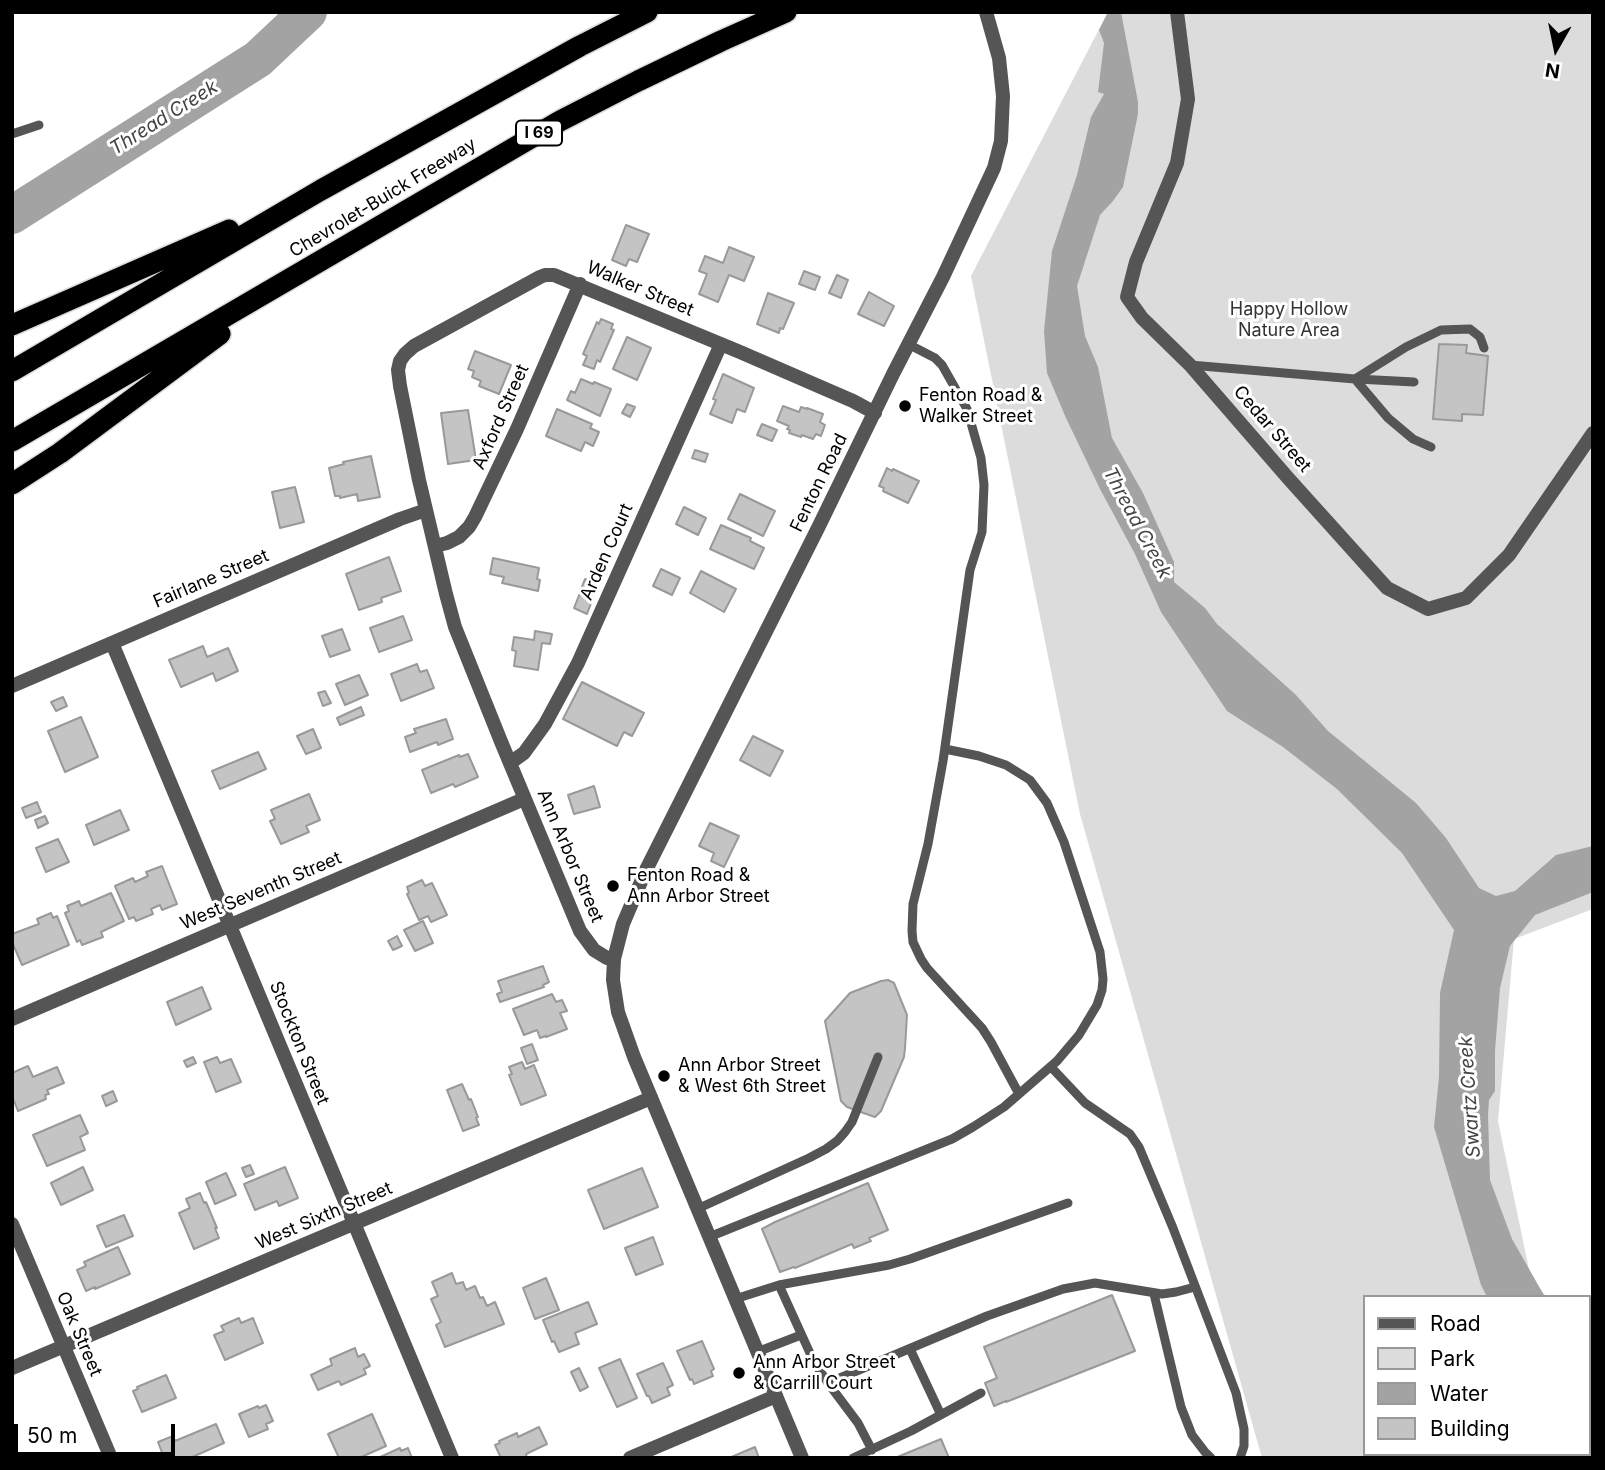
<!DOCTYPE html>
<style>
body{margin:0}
#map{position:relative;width:1605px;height:1470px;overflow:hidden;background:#fff;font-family:Inter,sans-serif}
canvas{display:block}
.frame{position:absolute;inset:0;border:14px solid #000;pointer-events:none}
.legend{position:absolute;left:1363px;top:1295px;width:228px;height:161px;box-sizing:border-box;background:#fff;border:2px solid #999;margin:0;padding:9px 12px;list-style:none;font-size:21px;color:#000}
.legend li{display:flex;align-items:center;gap:14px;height:35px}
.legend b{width:35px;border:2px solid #999}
.north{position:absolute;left:1521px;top:14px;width:70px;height:70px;-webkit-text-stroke:5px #fff;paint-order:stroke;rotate:189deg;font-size:19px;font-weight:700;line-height:28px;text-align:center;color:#000}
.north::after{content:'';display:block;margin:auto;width:24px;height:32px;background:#000;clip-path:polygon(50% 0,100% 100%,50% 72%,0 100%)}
.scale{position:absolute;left:14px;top:1424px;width:161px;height:32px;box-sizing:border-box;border:4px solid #000;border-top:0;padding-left:9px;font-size:21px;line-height:24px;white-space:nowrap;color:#000;-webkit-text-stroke:5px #fff;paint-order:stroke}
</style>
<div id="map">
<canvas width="1605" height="1470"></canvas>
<div class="frame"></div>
<ul class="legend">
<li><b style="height:9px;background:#555"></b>Road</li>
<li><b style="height:19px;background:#dcdcdc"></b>Park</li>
<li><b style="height:19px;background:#a3a3a3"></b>Water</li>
<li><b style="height:19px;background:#c4c4c4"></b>Building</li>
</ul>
<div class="north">N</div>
<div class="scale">50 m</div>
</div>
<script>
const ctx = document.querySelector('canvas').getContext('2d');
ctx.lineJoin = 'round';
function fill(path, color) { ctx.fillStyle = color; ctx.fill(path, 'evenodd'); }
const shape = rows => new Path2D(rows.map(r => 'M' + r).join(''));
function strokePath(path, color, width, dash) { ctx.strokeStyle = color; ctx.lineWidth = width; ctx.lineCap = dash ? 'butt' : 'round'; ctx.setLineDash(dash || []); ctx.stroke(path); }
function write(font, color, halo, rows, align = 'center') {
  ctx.font = font + ' Inter,sans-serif'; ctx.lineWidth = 6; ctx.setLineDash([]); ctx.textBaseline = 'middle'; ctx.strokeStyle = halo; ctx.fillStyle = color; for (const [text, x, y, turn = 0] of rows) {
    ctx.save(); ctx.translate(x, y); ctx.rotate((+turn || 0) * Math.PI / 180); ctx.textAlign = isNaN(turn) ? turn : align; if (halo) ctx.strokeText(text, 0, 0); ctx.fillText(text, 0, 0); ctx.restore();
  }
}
const green = shape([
 [1108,12,1593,12,1593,909,1514,939,1498,1121,1531,1279,1547,1297,1365,1297,1365,1454,1589,1454,1589,1345,1593,1349,1593,1458,1262,1458,1080,814,971,276]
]);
const water = shape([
 [1108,12,1121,12,1138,102,1138,114,1123,187,1113,201,1100,215,1077,286,1085,336,1098,367,1112,438,1143,493,1174,562,1174,582,1205,608,1217,624,1296,695,1328,731,1416,803,1446,838,1479,888,1496,896,1515,891,1556,855,1593,846,1593,892,1535,915,1510,946,1500,988,1495,1051,1495,1091,1489,1100,1488,1115,1490,1180,1512,1239,1545,1297,1487,1297,1481,1285,1434,1127,1439,1077,1440,993,1454,930,1402,853,1337,789,1283,747,1227,711,1161,612,1135,554,1100,489,1066,418,1047,373,1044,331,1052,251,1077,175,1091,117,1104,94,1098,92,1104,43,1099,30],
 [1589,1364,1593,1368,1593,1443,1589,1439]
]);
const river = shape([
 [12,215,258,59,308,12]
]);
const building = shape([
 [626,225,649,234,637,262,629,259,626,266,612,260,626,225],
 [729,247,754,257,744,281,729,275,718,302,699,294,707,274,699,271,705,256,723,263,729,247],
 [804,271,820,277,815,290,799,284,804,271],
 [837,275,848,280,841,298,829,293,837,275],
 [869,292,894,306,884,326,858,314,869,292],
 [768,293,794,303,783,329,780,328,779,333,757,324,768,293],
 [601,319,613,324,611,329,614,330,600,362,597,360,594,369,583,365,587,356,583,354,597,322,599,324,601,319],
 [627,337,651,348,637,380,613,369,627,337],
 [1439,344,1467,345,1466,353,1488,356,1483,415,1462,414,1462,421,1433,419,1439,344],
 [475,351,511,365,499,394,479,386,481,381,472,377,474,371,468,369,475,351],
 [723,374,754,388,745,412,737,409,732,423,710,414,716,400,713,399,723,374],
 [581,379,593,384,594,382,611,389,600,416,567,400,571,391,575,393,581,379],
 [627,404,635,407,630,417,622,413,627,404],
 [783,406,799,412,801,407,807,409,807,408,823,414,820,422,825,425,821,436,816,434,813,439,802,435,801,437,789,433,790,430,787,429,789,426,777,421,783,406],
 [557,409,592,424,590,428,599,432,593,446,585,442,581,451,546,436,557,409],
 [468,410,476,460,448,464,441,413,468,410],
 [762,424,777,430,772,441,757,435,762,424],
 [695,450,708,454,705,462,692,458,695,450],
 [371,456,380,497,358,501,357,494,340,498,340,496,335,496,329,468,344,464,343,462,371,456],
 [887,468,892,471,893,469,919,481,908,503,883,491,884,488,879,486,887,468],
 [295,487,304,522,280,528,272,492,295,487],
 [740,494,775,511,763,536,728,519,740,494],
 [684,507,706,518,698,535,676,524,684,507],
 [721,525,751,538,750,541,764,548,754,569,710,549,721,525],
 [389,557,401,591,381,598,382,602,359,610,346,574,389,557],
 [493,558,539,568,537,579,540,580,538,591,502,583,504,577,490,574,493,558],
 [661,569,680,578,672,595,653,586,661,569],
 [701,571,736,589,724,612,690,593,701,571],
 [585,579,597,584,594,594,581,589,585,579],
 [580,593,593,598,587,614,574,608,580,593],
 [403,616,412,640,379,652,370,628,403,616],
 [342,629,350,650,330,657,322,636,342,629],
 [535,631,552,634,550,644,542,643,538,670,514,666,516,651,512,650,514,637,534,640,535,631],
 [203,646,207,657,228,648,238,671,216,681,213,673,181,687,169,660,203,646],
 [417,664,420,672,427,670,434,688,401,701,391,674,417,664],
 [359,675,368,695,345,705,336,684,359,675],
 [582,682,644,713,632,736,624,732,617,746,563,719,582,682],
 [325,691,331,703,323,706,318,693,325,691],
 [63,697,67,706,56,711,51,702,63,697],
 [361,707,364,715,340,725,337,718,361,707],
 [81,717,98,757,65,772,48,731,81,717],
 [446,719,453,739,438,745,437,742,410,752,405,737,416,733,414,729,446,719],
 [313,729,321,748,306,754,297,736,313,729],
 [753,736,783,751,770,776,740,760,753,736],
 [258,752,266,769,220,789,212,771,258,752],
 [468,754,478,777,455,787,453,784,431,793,422,770,459,755,460,757,468,754],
 [594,786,600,807,574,814,568,795,594,786],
 [309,794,320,820,306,826,309,832,281,844,270,821,275,819,271,810,309,794],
 [37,802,41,812,26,818,22,808,37,802],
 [120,810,129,830,94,845,86,825,120,810],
 [45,816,48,823,38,828,35,820,45,816],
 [710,823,739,836,724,867,711,861,714,853,699,846,710,823],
 [58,839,69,862,46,872,36,848,58,839],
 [162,866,177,904,162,910,160,905,151,909,153,914,136,921,134,917,129,919,115,886,133,878,135,882,148,876,146,872,162,866],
 [422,880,425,886,432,883,447,915,431,922,428,916,419,920,407,894,409,893,407,887,422,880],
 [111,893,124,921,101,932,103,937,82,945,80,940,77,942,65,913,69,911,67,906,79,901,81,906,111,893],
 [51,913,53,918,57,916,69,945,22,965,12,942,12,934,39,924,37,919,51,913],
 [423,921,433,943,415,951,404,930,423,921],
 [397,936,402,946,393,950,388,941,397,936],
 [543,966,549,982,543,985,544,987,500,1002,497,994,502,992,498,981,543,966],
 [888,980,894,983,907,1015,905,1048,904,1057,881,1111,875,1117,872,1116,847,1107,841,1101,825,1021,850,993,881,981,888,980],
 [202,987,211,1009,176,1025,167,1002,202,987],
 [552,994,556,1002,562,1000,567,1011,560,1013,567,1029,546,1037,546,1036,540,1038,537,1030,524,1035,513,1009,552,994],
 [532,1044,538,1060,527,1064,521,1048,532,1044],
 [193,1057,196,1063,187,1067,184,1061,193,1057],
 [217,1057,220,1063,231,1059,241,1082,216,1092,204,1062,217,1057],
 [522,1062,525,1069,534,1065,546,1095,521,1105,509,1075,512,1074,509,1067,522,1062],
 [28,1066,33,1077,57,1067,64,1083,47,1090,49,1094,45,1095,46,1099,18,1111,14,1101,12,1101,12,1073,28,1066],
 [462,1084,469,1100,471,1099,478,1117,476,1118,479,1125,463,1131,447,1090,462,1084],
 [113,1091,117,1101,106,1106,102,1096,113,1091],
 [80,1115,88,1133,80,1137,85,1150,47,1166,33,1135,80,1115],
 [250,1165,254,1174,246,1177,242,1168,250,1165],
 [83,1167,93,1190,61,1205,51,1183,83,1167],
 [285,1167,298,1198,279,1206,277,1201,255,1210,244,1184,285,1167],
 [642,1168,658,1207,604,1229,588,1190,642,1168],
 [226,1173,236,1195,215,1204,206,1182,226,1173],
 [868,1183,888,1230,869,1238,871,1241,854,1248,852,1244,795,1268,794,1267,780,1272,762,1229,775,1222,868,1183],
 [200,1193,204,1203,206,1202,217,1228,215,1228,219,1238,194,1249,179,1213,190,1208,186,1199,200,1193],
 [124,1215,133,1236,106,1247,97,1226,124,1215],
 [653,1237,663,1264,636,1275,625,1248,653,1237],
 [118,1247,130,1274,95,1289,95,1287,86,1291,77,1270,86,1266,84,1262,118,1247],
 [452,1273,456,1284,463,1282,466,1290,475,1286,480,1298,483,1297,487,1306,495,1302,504,1324,445,1347,436,1325,441,1322,431,1299,438,1296,432,1282,452,1273],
 [546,1278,559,1310,535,1319,523,1288,546,1278],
 [1112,1295,1135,1351,1006,1402,1006,1401,994,1406,985,1383,997,1378,984,1347,1112,1295],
 [588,1302,597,1324,575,1333,579,1344,559,1352,554,1341,552,1342,543,1320,588,1302],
 [239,1318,241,1323,253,1318,263,1343,225,1360,214,1335,224,1331,221,1326,239,1318],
 [702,1341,714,1369,711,1371,713,1376,694,1384,692,1379,690,1380,677,1351,702,1341],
 [355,1348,358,1357,364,1354,370,1366,364,1369,366,1374,341,1385,339,1381,318,1390,311,1375,332,1365,330,1359,355,1348],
 [620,1359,637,1398,617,1407,599,1368,620,1359],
 [663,1363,673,1385,667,1388,670,1395,652,1403,649,1396,647,1396,637,1374,663,1363],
 [579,1368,588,1387,580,1391,571,1372,579,1368],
 [166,1375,176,1398,142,1412,133,1391,138,1389,137,1387,166,1375],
 [266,1405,273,1421,266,1424,268,1429,249,1437,239,1414,258,1406,259,1408,266,1405],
 [372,1414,386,1446,359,1458,339,1458,328,1434,372,1414],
 [216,1424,224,1443,190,1458,164,1458,158,1442,173,1436,175,1441,216,1424],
 [539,1427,547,1444,526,1454,527,1458,501,1458,495,1445,500,1443,499,1441,517,1433,518,1437,539,1427],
 [941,1439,949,1458,895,1458,941,1439],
 [755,1447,759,1458,729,1458,755,1447],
 [400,1448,401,1451,408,1448,412,1458,378,1458,400,1448]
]);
const service = shape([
 [12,134,39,125],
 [908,344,935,358,942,365,967,409,981,458,984,485,982,532,970,570,943,761,928,844,913,904,912,931,913,942,921,959,927,968,982,1028,991,1042,1019,1094],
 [1190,365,1355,379,1388,418,1413,439,1431,447],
 [1355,379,1406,347,1441,330,1470,329,1480,337,1484,348],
 [1357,379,1414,382],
 [1051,1067,1085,1103,1130,1134,1139,1147,1173,1228,1236,1393,1244,1429,1244,1446,1240,1458],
 [697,1209,809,1158,826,1149,837,1141,845,1132,852,1122,878,1057],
 [709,1237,952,1139,973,1127,1004,1107,1057,1061,1079,1035,1097,1005,1102,990,1103,979,1100,952,1064,842,1047,803,1030,780,1006,765,979,756,945,749],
 [779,1285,814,1362,828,1383,858,1423,872,1450],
 [1154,1294,1181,1407,1192,1435,1205,1452,1211,1458],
 [735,1299,779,1285,889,1265,910,1259,1068,1203],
 [910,1349,941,1415],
 [757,1352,801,1335],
 [828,1383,987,1316,1063,1289,1095,1283,1162,1294,1176,1292,1195,1287],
 [853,1458,911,1431,981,1393]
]);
const minor = shape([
 [1177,12,1188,99,1177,163,1136,262,1127,297,1142,318,1190,365,1288,478,1387,588,1428,609,1466,598,1509,555,1593,433],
 [435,546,447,543,459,537,469,527,475,517,517,429,580,284],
 [112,643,452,1458],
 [12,686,400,519,426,510],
 [510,763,524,753,545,724,578,663,721,344],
 [614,959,607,958,594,950,580,931,502,744,455,627,446,594,419,480,400,386,398,370,400,361,405,354,414,346,540,277,545,275,554,275,740,352,853,401,875,413],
 [12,1019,524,799],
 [12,1224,111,1458],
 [12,1368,651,1098],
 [630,1458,776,1396]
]);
const tertiary = shape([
 [802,1458,634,1057,618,1012,613,980,614,959,623,924,646,870,818,528,893,374,943,277,994,168,1001,141,1003,96,999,58,986,12]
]);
const motorway = shape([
 [12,325,229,230],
 [12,371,321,190,580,46,647,12],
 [12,441,560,121,638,81,721,41,786,12],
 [12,484,60,453,220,334]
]);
const markers = [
 [905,406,7,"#000"],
 [613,886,7,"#000"],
 [664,1076,7,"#000"],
 [739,1373,7,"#000"]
];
const shields = [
 [539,133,46]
];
const shieldNames = [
 ["I 69",539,133]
];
const streetNames = [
 ["Chevrolet-Buick Freeway",383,198,-31],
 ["Walker Street",640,289,23],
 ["Axford Street",501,417,-66],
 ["Cedar Street",1272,429,49],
 ["Fenton Road",819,483,-64],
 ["Arden Court",607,552,-66],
 ["Fairlane Street",211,579,-23],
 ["Ann Arbor Street",570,856,67],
 ["West Seventh Street",261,891,-23],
 ["Stockton Street",299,1043,68],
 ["West Sixth Street",324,1216,-23],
 ["Oak Street",79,1334,67]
];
const parkNames = [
 ["Happy Hollow",1289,310],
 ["Nature Area",1289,331]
];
const poiNames = [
 ["Fenton Road &",919,396],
 ["Walker Street",919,417],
 ["Fenton Road &",627,876],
 ["Ann Arbor Street",627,897],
 ["Ann Arbor Street",678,1066],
 ["& West 6th Street",678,1087],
 ["Ann Arbor Street",753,1363],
 ["& Carrill Court",753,1384]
];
const waterNames = [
 ["Thread Creek",164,118,-32],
 ["Thread Creek",1137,523,62],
 ["Swartz Creek",1470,1097,-94]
];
fill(green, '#dcdcdc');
fill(water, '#a3a3a3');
strokePath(river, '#a3a3a3', 38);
fill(building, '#c4c4c4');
strokePath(building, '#999', 2);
strokePath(motorway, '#dbdbdb', 24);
strokePath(service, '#555', 9);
strokePath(minor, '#555', 14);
strokePath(tertiary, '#555', 14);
strokePath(motorway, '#000', 21);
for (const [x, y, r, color] of markers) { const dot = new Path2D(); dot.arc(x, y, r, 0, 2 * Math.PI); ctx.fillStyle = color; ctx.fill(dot); strokePath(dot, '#fff', 2.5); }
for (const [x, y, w] of shields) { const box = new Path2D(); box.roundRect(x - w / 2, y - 12.5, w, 25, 5); ctx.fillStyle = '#fff'; ctx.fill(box); strokePath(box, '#000', 2); }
write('bold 16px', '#000', null, shieldNames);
write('18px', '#000', '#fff', streetNames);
write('18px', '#333', '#fff', parkNames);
write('18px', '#000', '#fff', poiNames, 'left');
write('italic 19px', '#444', '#fff', waterNames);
</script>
